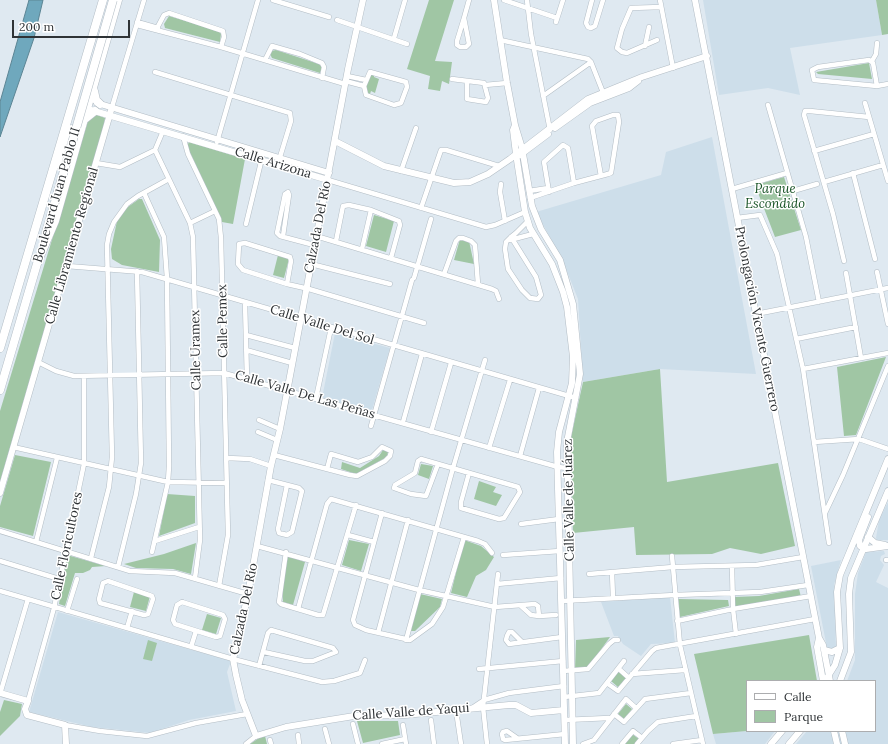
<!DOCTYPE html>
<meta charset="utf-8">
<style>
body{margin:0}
#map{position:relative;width:888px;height:744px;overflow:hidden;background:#dfe9f1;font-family:Lora,serif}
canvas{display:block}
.legend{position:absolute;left:746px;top:680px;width:130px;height:52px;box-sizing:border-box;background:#fff;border:1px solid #acadaf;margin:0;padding:5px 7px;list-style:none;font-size:12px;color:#2f3336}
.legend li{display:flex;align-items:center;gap:8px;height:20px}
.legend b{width:20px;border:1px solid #acadaf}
.scale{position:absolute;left:12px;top:20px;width:118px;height:18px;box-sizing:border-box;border:2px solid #2f3336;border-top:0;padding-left:5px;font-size:12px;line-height:14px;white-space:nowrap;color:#2f3336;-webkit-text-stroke:3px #fff;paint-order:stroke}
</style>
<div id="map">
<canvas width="888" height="744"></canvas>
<ul class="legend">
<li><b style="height:5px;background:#fff"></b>Calle</li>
<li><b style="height:11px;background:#a0c6a4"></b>Parque</li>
</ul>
<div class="scale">200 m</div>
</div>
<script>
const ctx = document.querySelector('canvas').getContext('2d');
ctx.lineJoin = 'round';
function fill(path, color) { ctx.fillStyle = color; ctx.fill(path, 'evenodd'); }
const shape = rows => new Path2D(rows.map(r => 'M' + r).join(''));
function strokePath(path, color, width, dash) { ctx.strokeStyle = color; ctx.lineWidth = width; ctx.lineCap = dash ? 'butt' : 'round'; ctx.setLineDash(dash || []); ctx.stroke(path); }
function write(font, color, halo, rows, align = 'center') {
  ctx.font = font + ' Lora,serif'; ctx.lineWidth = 3; ctx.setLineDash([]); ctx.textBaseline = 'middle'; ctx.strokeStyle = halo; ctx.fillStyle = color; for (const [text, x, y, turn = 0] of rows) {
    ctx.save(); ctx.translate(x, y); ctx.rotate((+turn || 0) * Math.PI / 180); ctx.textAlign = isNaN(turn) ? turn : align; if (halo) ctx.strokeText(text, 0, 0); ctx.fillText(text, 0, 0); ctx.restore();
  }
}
const built = shape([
 [703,0,876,0,882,35,790,48,800,95,768,88,719,95],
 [712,137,756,374,660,369,583,382,578,299,562,259,536,212,661,175,666,152],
 [335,333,390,348,372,410,322,398],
 [888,502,888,540,877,540,876,538,879,520],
 [884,551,885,554,881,556,880,560,884,565,876,582,888,588,888,744,796,744,807,731,875,731,875,681,847,681,855,660,855,594,858,573,866,552],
 [841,560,834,585,836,647,830,649,827,648,811,566],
 [670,597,675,643,651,644,641,656,623,644,618,636,614,636,601,602],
 [58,612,231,661,227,672,236,711,189,720,150,733,92,727,29,712],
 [747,731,775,731,765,744,716,744,713,734]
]);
const green = shape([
 [429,0,454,0,435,61,452,62,449,84,442,81,440,91,428,89,430,76,407,69],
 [876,0,888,0,888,34,882,35],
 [169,16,219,31,221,34,220,42,165,28,164,24],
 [276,50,319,64,322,67,320,73,272,58,270,54,271,51],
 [869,63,872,79,818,74,816,72],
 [370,73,374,75,374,77,379,79,375,93,371,91,370,94,365,92],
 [97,115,105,118,104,125,0,482,0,411,88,121,93,116],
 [189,142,245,159,233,224,222,222,187,146],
 [784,177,801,230,775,237,755,185],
 [139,199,142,199,160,240,159,272,122,265,112,259,111,249,117,221,125,209],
 [374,215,394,221,386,252,366,246],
 [460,239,469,241,474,264,454,260],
 [278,255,289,259,284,278,273,275],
 [886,357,856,435,844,436,837,367],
 [660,369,667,482,778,463,795,546,761,554,730,548,712,554,636,555,634,527,573,533,571,437,583,382],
 [383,450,388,452,387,457,356,474,341,469,342,462,360,468,379,456],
 [15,455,51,462,33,536,0,527,0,506],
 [421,464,433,466,429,479,418,475],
 [479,481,496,487,493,492,502,495,496,506,474,499],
 [167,494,195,496,195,523,159,536],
 [349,540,369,544,361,571,342,565],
 [464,540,481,546,494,557,486,570,476,576,467,597,451,593],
 [196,543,191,574,173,569,136,568,124,564,164,554],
 [67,555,106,566,92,567,90,570,83,573,75,573,65,606,59,604],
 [288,556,305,562,293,605,283,602,282,588],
 [799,589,801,597,735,607,734,597,759,596],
 [134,592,150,596,146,611,130,607],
 [420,594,442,599,440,607,415,631,411,631],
 [678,599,728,600,729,606,680,617],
 [207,614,221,618,216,634,202,630],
 [809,635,817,681,747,681,747,731,713,734,694,654],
 [610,637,587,669,575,670,576,640],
 [148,640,157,643,152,661,143,659],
 [619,671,627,677,618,687,611,681],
 [4,700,22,704,20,716,0,736,0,712],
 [626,704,632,709,624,719,618,714],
 [357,721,398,721,400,735,363,743],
 [632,734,639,739,635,744,626,744,625,743],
 [265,736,267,744,250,744,259,738]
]);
const water = shape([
 [29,0,43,0,34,38,0,137,0,102,29,0]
]);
const street = shape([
 [273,0,329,17],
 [504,0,557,18],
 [527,0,531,34,550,130],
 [592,0,586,23,588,27,591,28,595,26,603,0],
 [660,0,673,68],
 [464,18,469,44,466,47,460,47,457,45,457,41,464,18],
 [464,18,469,0],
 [337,20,407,44],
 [137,22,158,28],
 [556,22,563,0],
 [137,25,221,47,345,84],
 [156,30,164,15,169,13,223,31,224,37,221,47],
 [394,38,405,0],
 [500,40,588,59,591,62,604,95],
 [657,40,627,53,622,52,617,48,622,29,631,8,661,7],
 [645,46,649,27],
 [265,60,272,46,300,54,322,63,324,67,322,78],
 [872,61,876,54,877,43],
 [155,72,290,113,291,121,280,157],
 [370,72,406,82,407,87,401,103,394,105,366,95,364,86,370,72],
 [347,76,366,80],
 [452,79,484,83,488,98,486,102,467,99,467,81],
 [345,81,364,86],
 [485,85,507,83],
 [877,86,873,63,869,60,818,67,812,70,814,80,877,86,888,84],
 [543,96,591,62],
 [865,103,888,181],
 [768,105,806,237,819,302],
 [112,107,144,0],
 [163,131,155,150,190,223,193,237,200,540,195,578],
 [183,136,188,154,219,219,221,238,228,535,219,586],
 [217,142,258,0],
 [814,151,874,134],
 [96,163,120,167,155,150],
 [401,171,416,128],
 [853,173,875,259],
 [328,180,486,227,495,225,525,212],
 [824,182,883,165],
 [501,184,500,192,505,221],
 [732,189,787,173],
 [529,191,548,188],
 [793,191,817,184],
 [549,192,544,162,563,145,568,148,574,183],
 [144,193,164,237,167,278,169,466,168,482,152,552],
 [530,198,574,183,608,174,611,173,619,122,618,115,613,115,596,121,592,126,601,176],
 [421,208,441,150,446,150,499,166],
 [737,218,760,215,777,254,803,369,829,543],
 [190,223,215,211],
 [246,224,262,158],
 [283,236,289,195,288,192,285,194,277,233,280,236,314,245],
 [316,236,492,289,496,291,499,299],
 [511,237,536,277,541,295,538,299,530,298,522,290,508,269,505,249,506,242,511,237,516,233,528,221],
 [510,240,533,234],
 [336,241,343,206,349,205,371,210,399,221,400,225,391,258],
 [362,249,371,210],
 [844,261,833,214,804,115,805,111,810,111,869,117],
 [311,264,390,284],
 [67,266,142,272,576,398],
 [877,272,888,324],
 [846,273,861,358],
 [444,274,456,241,459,238,463,238,471,241,475,245,478,284],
 [414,278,431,219],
 [287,284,291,261,290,257,245,243,239,244,238,264,243,270,287,284,309,289,424,323],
 [245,302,247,379],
 [756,314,888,288],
 [246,335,295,348],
 [796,339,856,327],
 [246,350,292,363],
 [38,362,56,371,74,376,224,373,558,467,567,468],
 [803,369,888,353],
 [316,398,331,328],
 [259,420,280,429],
 [403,422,422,354],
 [371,426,412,280],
 [258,432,277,440],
 [431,432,451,363],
 [814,442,859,439,888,449],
 [13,447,168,482,226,483],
 [489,448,510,380],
 [274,455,350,475,357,476,385,461,390,456,391,451,382,447,372,457,358,462,331,454,327,469],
 [520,456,539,388],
 [227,458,250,459,271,466],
 [438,464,426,496,411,494,394,488,395,485,415,473,418,461,421,459,518,487,520,492,504,518,499,519,461,508,461,502,469,473],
 [268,480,299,488,302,491,292,532,287,535,279,533,278,529,287,485],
 [382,513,353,620,355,625,366,630,410,640,432,624,443,607,464,537],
 [825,513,843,475,888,366],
 [521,524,559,519],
 [0,531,130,571,175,573,248,594],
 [348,535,374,542],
 [155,541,199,527],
 [36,542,57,458],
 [257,546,419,590,495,607,535,604,538,606,539,616,531,615,521,606],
 [286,552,279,602,281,604,318,615,323,615,356,505],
 [503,555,560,551],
 [672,556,680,645,703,744],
 [91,558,109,487,112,457,107,245,109,234,114,222,127,204,138,196,169,179],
 [886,560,888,560],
 [0,561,59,579],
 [732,566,733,609,736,634],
 [118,567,136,494,141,463,137,271],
 [612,572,613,598],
 [589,574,673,567,756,565,803,557],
 [108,581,152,596,153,599,148,614,144,615,100,603,99,599,103,583,108,581],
 [497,584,561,578],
 [0,591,233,659,322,682,334,681,360,673,365,660],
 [561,601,675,595,760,592,808,585],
 [182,602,223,615,225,619,220,636,216,637,175,624,173,620,177,605,182,602],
 [298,609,327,504,331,499,478,541,485,544,492,553],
 [67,611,77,579],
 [539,616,556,615],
 [677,621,733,609,811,596],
 [127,628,132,611],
 [378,633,408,520],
 [406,640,453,468,485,360],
 [522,642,512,632,509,632,507,636,506,640,509,644,562,637],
 [191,647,196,631],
 [259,666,268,633,271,630,333,648,336,652,313,661,305,661,264,652],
 [479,669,563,661],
 [619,669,629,678],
 [563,671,588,669,609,644,614,640,618,640],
 [632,674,685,670],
 [608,684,618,691,652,651,656,648,815,619],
 [0,694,28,599],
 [564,697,599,693,624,661],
 [28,701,54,608,84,464,84,376],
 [472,708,484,700,509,693,564,686],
 [614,714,624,722,645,699,691,693],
 [457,717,461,744],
 [431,720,434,744],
 [565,720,609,718],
 [353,724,358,744],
 [65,725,100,731,147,736,196,723,247,714],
 [403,725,406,744],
 [325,729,329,744],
 [298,735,299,744],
 [517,738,507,731,503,732,502,734,503,739,505,740,565,734],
 [270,740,271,744],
 [246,744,256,736],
 [382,744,405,739],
 [487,744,483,707,498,574],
 [583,744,594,740,626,699,636,708],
 [622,744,633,731,642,738],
 [637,744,648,731,658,722,696,716],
 [673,744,702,740]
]);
const secondary = shape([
 [363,0,348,69,280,429,271,466,248,594,235,651,233,659,236,675,242,700,256,736,286,727,354,716,405,715,509,705,516,705,531,713,564,710],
 [494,0,507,83,515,125,522,148,532,206,541,229,560,260,573,304,580,374,567,442,573,744],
 [695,0,819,638,823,645,830,681],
 [97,103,329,173],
 [91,110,328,180],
 [515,125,513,130,516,154,525,212,530,228,552,264,563,292,567,307,573,357,572,383,559,432,557,452,565,744],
 [555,128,590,103,629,88,638,81],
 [335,141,384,166,454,183,470,182,488,174,510,159,588,99,642,77,707,56],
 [520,155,548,134],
 [0,493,112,107],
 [868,517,859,540,860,546,866,549,888,546],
 [868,537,875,543,885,545],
 [819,638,817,647,823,681],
 [824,650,832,652,840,648],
 [825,681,835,665,840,648,837,592,840,575,888,459],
 [840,681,851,652,849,594,851,578,888,491],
 [0,693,28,701,25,709,27,715,65,725,66,744],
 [834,731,837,744],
 [842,731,845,744],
 [771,744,782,731],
 [789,744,800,731]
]);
const highway = shape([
 [94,91,96,100,100,104],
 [85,119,95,111],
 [57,164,63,155,72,129],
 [45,236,53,209],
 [38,261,55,221,118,0],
 [0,348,103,0],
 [0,390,39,257]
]);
const highwayBridge = shape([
 [53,209,113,0]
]);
const streetNames = [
 ["Calle Arizona",273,163,17],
 ["Boulevard Juan Pablo II",57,195,-74],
 ["Calzada Del Río",318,227,-79],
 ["Calle Libramiento Regional",72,246,-74],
 ["Prolongación Vicente Guerrero",757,319,79],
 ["Calle Pemex",223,321,-91],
 ["Calle Valle Del Sol",322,325,17],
 ["Calle Uramex",196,350,-91],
 ["Calle Valle De Las Peñas",305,395,16],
 ["Calle Valle de Juárez",569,500,-91],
 ["Calle Floricultores",67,546,-78],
 ["Calzada Del Río",244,609,-78],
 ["Calle Valle de Yaqui",411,712,-4]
];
const parkNames = [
 ["Parque",775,189],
 ["Escondido",775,204]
];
fill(built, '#cddeea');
fill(green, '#a0c6a4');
fill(water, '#6fa8bd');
strokePath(water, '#5c8594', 1);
strokePath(street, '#b3bdc5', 5.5);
strokePath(secondary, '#b3bdc5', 7);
strokePath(highway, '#b3bdc5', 9);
strokePath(street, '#fff', 4.5);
strokePath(secondary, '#fff', 6);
strokePath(highway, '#fff', 8);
strokePath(highwayBridge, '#b3bdc5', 9, []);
strokePath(highwayBridge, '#fff', 8);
write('13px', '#2f3336', '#fff', streetNames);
write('italic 13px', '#185326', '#fff', parkNames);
</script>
